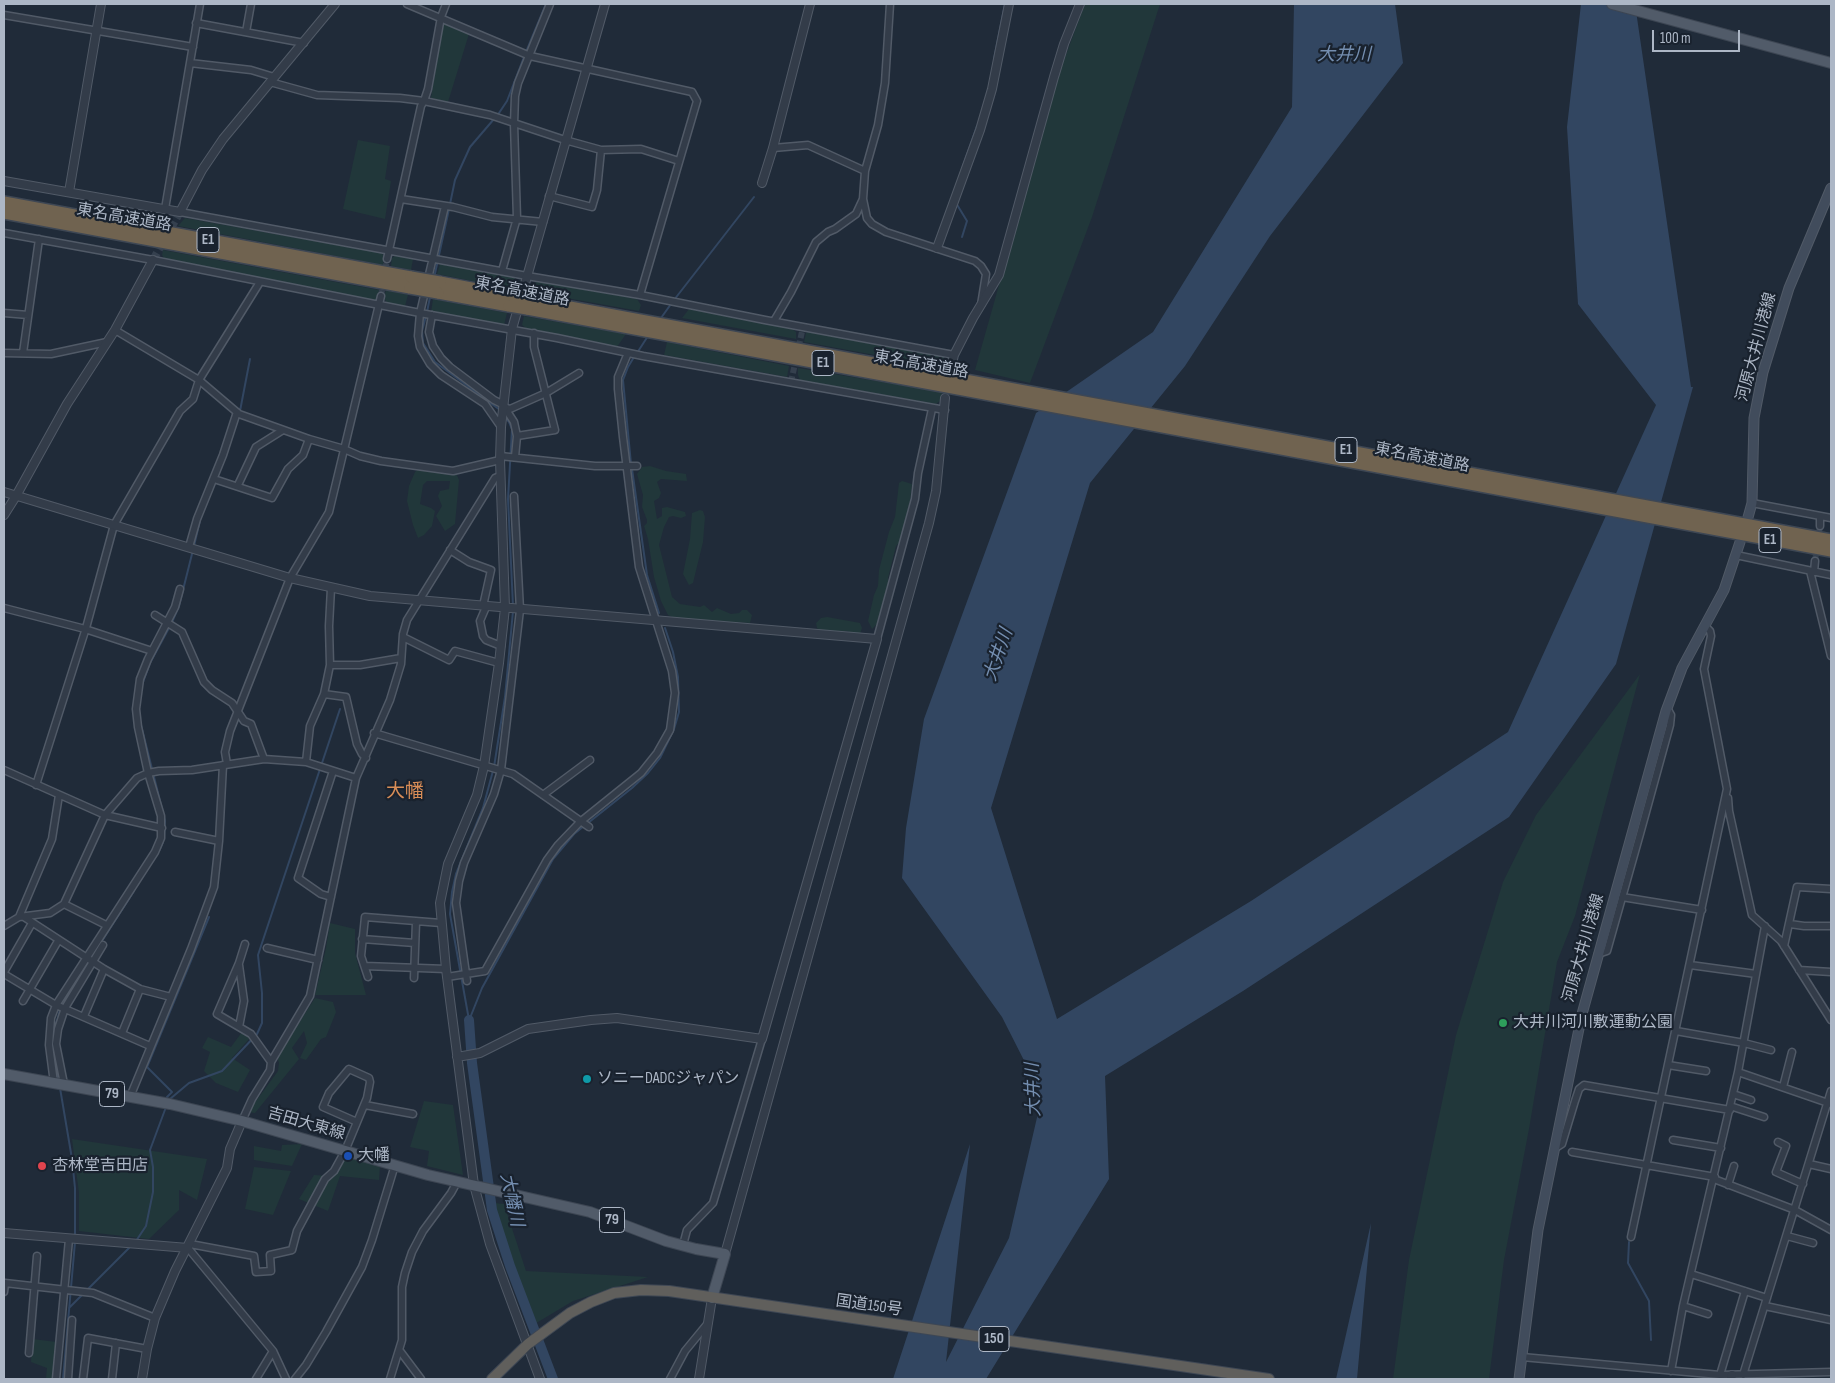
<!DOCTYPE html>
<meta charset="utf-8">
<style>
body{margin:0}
#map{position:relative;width:1835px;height:1383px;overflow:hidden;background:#202b39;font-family:"Sofia Sans Condensed",sans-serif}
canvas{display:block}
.frame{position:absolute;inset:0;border:5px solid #adb7c6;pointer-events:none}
.scale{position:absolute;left:1652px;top:30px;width:88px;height:22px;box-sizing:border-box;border:2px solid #adb7c6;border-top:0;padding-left:6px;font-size:15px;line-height:18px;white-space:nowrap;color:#adb7c6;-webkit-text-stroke:4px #19222e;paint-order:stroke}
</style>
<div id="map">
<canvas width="1835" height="1383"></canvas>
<div class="frame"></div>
<div class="scale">100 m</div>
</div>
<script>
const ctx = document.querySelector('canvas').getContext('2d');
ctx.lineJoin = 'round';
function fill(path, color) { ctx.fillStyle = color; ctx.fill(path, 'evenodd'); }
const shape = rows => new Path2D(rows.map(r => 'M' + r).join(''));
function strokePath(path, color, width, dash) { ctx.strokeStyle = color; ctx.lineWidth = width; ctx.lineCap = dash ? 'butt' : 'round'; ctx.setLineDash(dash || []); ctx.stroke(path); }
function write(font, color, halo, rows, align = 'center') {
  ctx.font = font + ' "Sofia Sans Condensed","Noto Sans JP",sans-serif'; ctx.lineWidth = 4.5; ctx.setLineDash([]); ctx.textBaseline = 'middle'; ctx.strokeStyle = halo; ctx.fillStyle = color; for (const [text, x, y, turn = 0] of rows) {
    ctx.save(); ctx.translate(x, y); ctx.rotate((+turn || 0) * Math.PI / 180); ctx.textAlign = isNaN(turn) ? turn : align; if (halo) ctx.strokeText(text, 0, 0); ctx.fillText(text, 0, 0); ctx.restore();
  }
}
const green = shape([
 [1085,4,1160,4,1092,217,1030,383,975,370,1058,76],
 [443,22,469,34,448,102,431,98],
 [358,140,390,146,385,179,391,181,385,219,343,209],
 [185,218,382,253,384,257,383,265,178,226],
 [163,250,379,290,378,299,374,301,165,260,162,255],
 [396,255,413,259,411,270,391,266,392,258],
 [440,264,515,277,516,280,512,289,437,274],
 [536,281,637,299,641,305,639,311,533,292],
 [386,290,408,295,405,306,387,303,384,298],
 [433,299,507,313,504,325,431,312],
 [689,309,788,326,796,332,796,339,682,318],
 [524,316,626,334,617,347,527,329,522,325],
 [809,331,945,357,948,359,946,368,804,342,806,333],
 [667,342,789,366,787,377,664,355],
 [798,368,942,392,941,400,936,404,800,380,798,375],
 [650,466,666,471,686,474,687,481,661,479,657,482,661,493,659,498,654,501,657,519,662,516,662,508,667,507,685,512,686,516,681,518,673,516,669,517,664,527,659,545,672,597,680,604,700,607,704,605,712,612,717,608,731,614,739,613,742,610,747,610,752,615,750,623,676,619,668,615,661,601,654,577,648,539,644,526,647,523,647,520,642,507,643,495,637,474,642,467],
 [418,469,456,473,459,480,455,524,445,531,436,516,442,506,438,496,440,491,449,489,450,481,427,481,423,485,420,504,431,508,435,511,432,526,424,535,418,538,413,525,407,501,409,486,415,472],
 [902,481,912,484,910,502,900,542,896,546,888,578,889,585,886,590,878,623,872,629,868,621,874,595,878,586,879,570,889,532,895,517,899,483],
 [700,510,703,511,705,517,703,542,693,583,689,585,683,574,690,539,692,513],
 [827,617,860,623,862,628,860,634,854,635,847,631,834,633,829,630,820,631,817,628,816,623,821,618],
 [1640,674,1575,916,1557,962,1529,1129,1504,1260,1489,1379,1393,1379,1409,1260,1456,1035,1503,882,1536,815],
 [330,923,355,929,355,953,366,995,315,995,326,948],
 [315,998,333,1002,336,1012,326,1037,321,1039,306,1060,300,1058,307,1043,304,1031,292,1048,299,1059,255,1113,248,1112,278,1071,279,1063,277,1057],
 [242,1032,250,1038,232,1058,250,1070,238,1092,216,1083,204,1071,210,1052,202,1048,208,1037,231,1047],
 [424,1101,453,1105,463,1175,427,1166,429,1151,410,1147],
 [72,1139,207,1159,197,1200,179,1190,179,1210,149,1239,79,1231,79,1193],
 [302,1144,292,1166,254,1160,254,1146,281,1151,282,1145],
 [346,1157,380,1166,379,1180,340,1176,328,1211,299,1199,314,1175,331,1176],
 [254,1167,291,1171,273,1215,245,1209],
 [494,1203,504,1204,526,1271,648,1277,573,1301,533,1325,501,1239],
 [32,1339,57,1342,54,1379,46,1378,47,1368,31,1362]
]);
const water = shape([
 [1294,4,1395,4,1403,63,1270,236,1185,366,1090,483,991,808,1057,1019,1251,901,1508,732,1656,405,1578,304,1567,127,1581,4,1635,4,1691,387,1693,387,1616,664,1509,817,1243,991,1105,1076,1109,1179,986,1379,893,1379,970,1144,946,1362,1009,1238,1042,1096,1002,1017,902,878,906,828,924,719,1036,413,1153,332,1292,107],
 [1371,1223,1357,1379,1336,1379]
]);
const stream = shape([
 [526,52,546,4],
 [994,59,1005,4],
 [497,116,507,101,524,57],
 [957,183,977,126],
 [956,203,967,221,962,237],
 [450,204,455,180,470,147,494,119],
 [434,278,449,209],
 [674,300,754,197],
 [427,312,430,297],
 [426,316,422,331,423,343,435,362,500,410],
 [661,318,671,304],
 [637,353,648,336],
 [240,411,250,359],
 [504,416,509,422,512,429,508,499,513,606],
 [230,442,239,416],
 [631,464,623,380,628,367,634,357],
 [632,469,647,575,659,613],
 [194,546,201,516],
 [172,622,179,606,193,550],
 [142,685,150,663,170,626],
 [141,725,165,821,164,837],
 [588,823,632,788,648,773,660,758,674,729,679,712,678,677,673,652,665,628],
 [159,851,163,842],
 [100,944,134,891],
 [62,1006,90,961],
 [470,1018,482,988,553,859,574,834,584,826],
 [469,1020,450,914,452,892,456,874,483,808,494,767,505,697,513,611],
 [53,1042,54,1031,60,1010],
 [53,1046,58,1081],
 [60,1088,72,1159,75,1188,75,1237],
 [165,1099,172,1092,147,1067,209,917],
 [170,1099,189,1083,222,1071,257,1034,262,1023,262,993,258,955,340,709],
 [136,1241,146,1226,153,1192,153,1167,150,1150,166,1107],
 [1629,1242,1628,1263,1649,1301,1651,1340],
 [87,1290,131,1246],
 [69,1308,83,1294],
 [63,1379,75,1242]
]);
const river = shape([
 [469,1020,472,1063,492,1210,510,1266,553,1379]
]);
const minorTunnel = shape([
 [381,296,387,259],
 [791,382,803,327],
 [1815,561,1820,526]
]);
const tertiaryTunnel = shape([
 [153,260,180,212]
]);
const minor = shape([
 [407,4,530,56,692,92,697,101,640,295],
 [4,15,193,47],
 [196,23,304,43],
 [246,32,251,4],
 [190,63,251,70,274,77],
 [270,82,317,95,400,98,424,101,490,115,565,140,601,150,641,149,679,161],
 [773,148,808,145,865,171],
 [549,196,592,207,597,190,601,150],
 [401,199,453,207,492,217,543,222],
 [863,199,867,218,872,224,886,232,975,261,981,266,986,274,981,305],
 [445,206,420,313,418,336,420,347,430,364,441,375,485,404,501,427],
 [165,209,200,4],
 [180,212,527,276,640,295,765,320,954,355],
 [4,233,153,260,420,313,557,338,643,356,945,410],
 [387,259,421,106,424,101,428,89,441,17,446,4],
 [502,271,517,218,514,124,515,96,518,83,550,4],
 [4,313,28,315],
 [432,315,429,332,433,346,441,358,450,367,494,400,504,405],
 [774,321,791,292,816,242,828,232,835,229,856,214,863,199,865,171,878,125,885,83,890,4],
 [115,330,199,380,239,414,309,439,344,449,360,456,381,461,453,471,500,460],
 [4,353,51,354,107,342],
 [23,353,39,239],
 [504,407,510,409,546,393,579,373],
 [505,408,514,422,517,436],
 [500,456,595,466,637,466],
 [515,457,517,436,555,430,534,347,534,333],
 [214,479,272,498,288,469,303,455,309,439],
 [238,485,256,447,283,430],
 [1752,503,1831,518],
 [1820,526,1820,516],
 [189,547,197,519,223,455,237,412],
 [450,550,469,562,491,570,483,606],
 [1736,555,1831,575],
 [1810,571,1831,656],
 [1814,572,1815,561],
 [486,607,480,621,483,636,486,640,501,646],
 [4,608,85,629,152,651],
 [155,615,182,632,204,682,212,690,232,703,244,721,251,724,264,759],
 [403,637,449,660,455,651,499,663],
 [877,639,915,499,918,473,932,409],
 [330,665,360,665,401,658],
 [324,694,346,697,357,744,362,754,366,758],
 [374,733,513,774,589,827],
 [306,762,310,726,324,694,330,665,329,626,331,588],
 [227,764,225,752,230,731,290,578,329,512,381,296],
 [4,770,105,815,162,828],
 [36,785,86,628,114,525,180,411,193,399,199,380,260,282],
 [543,795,590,760],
 [1728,798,1729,811,1752,915,1781,941,1831,1020],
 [175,832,219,841],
 [331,897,321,894,298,878,333,771],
 [1622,897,1702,910],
 [64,904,106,925],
 [19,917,52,839,59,795],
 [24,917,104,969,140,989,171,997],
 [1790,924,1804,926,1831,926],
 [4,926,19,917,50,913,64,904,105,815,137,778,148,773,159,771,192,770,264,759,306,762,356,778],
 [362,939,415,943],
 [1784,946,1797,887,1831,889],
 [267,948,318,960],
 [1598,954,1607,951,1640,834,1670,725,1671,715,1667,708],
 [239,965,244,1001,239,1027],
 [1690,965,1756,974],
 [365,966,446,969],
 [1799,970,1831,972],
 [4,972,32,923],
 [4,974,56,1005,150,1046],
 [368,977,361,956,365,917,441,923],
 [447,977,485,971,547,860,558,845,580,822,641,773,657,753,670,730,675,693,672,671,639,567,623,437,618,389,618,377,628,353],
 [414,978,416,922],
 [467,981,456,903,459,881,464,863,494,794,501,770,520,610,514,496],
 [23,1001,58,941],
 [84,1016,104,969],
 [1676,1031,1744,1043,1771,1050],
 [122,1033,140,989],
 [271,1062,310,996,356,778,390,700,401,664,403,634,407,620,495,478,500,476],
 [1668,1065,1706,1071],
 [1738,1072,1831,1104],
 [54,1083,49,1045,51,1018,56,1005,155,852,161,838,161,816,148,773,138,727,136,709,140,679,148,659,175,607,180,589],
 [64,1084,56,1044,58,1029,65,1008,103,945],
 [1783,1087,1792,1052],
 [1733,1094,1751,1100],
 [130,1097,191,949,214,887,219,841,223,765],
 [365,1105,413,1114],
 [1730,1106,1764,1117],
 [242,1121,252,1099,270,1070,271,1062,251,1034,217,1014,239,963,245,944],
 [1673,1140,1721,1148],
 [1778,1142,1786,1146,1776,1172,1803,1184],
 [1554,1149,1562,1144,1575,1101,1579,1089,1584,1085,1730,1110],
 [1572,1152,1715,1177],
 [1809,1164,1831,1169],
 [1714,1179,1795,1210,1831,1230],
 [1728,1185,1734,1166],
 [1787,1236,1813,1243],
 [1631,1237,1727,789,1704,669,1711,636,1710,631,1705,626],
 [190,1244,254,1256,256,1272,271,1271,270,1255,292,1250,297,1231,325,1179,334,1171,345,1151,367,1098,370,1082,369,1078,349,1069,329,1093,323,1107,357,1122],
 [683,1245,687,1230,713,1203,762,1039],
 [188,1248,273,1351,286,1379],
 [1691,1274,1767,1298],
 [4,1292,5,1283,93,1293,155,1318],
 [1683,1306,1708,1314],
 [1765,1306,1831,1320],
 [400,1351,421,1379],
 [29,1353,37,1256],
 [1522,1357,1720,1375,1831,1372],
 [1671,1371,1683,1306,1738,1072,1765,926],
 [1720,1375,1745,1291],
 [1743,1375,1831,1091],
 [56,1379,69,1239],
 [68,1379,72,1320],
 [83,1379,88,1338,147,1349],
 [112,1379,116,1343],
 [256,1379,273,1351],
 [295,1379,306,1365,326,1332,362,1267,372,1240,395,1165],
 [390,1379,402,1340,402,1287,405,1273,412,1252,423,1231,451,1193,457,1182],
 [670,1379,685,1351,708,1323]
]);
const tertiary = shape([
 [4,181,180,212,202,170,223,139,335,4],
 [762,183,773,148,810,4],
 [69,192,101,4],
 [937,248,980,130,992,89,1009,4],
 [952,364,954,355,973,318,999,275,1054,77,1064,44,1080,4],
 [4,492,290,578,370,596,877,639,762,1039,617,1018,591,1020,528,1029,480,1053,457,1057],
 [4,515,16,496,67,404,115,330,153,260],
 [4,1233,188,1248],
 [725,1254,929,523,936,491,945,398],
 [142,1379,147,1349,155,1318,175,1271,227,1168,230,1149,242,1121],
 [540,1379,490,1244,474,1185,446,969,440,903,448,864,477,795,484,766,499,663,505,608,500,460,501,427,512,329,605,4],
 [699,1379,712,1298],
 [1731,1379,1732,1375]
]);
const secondary = shape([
 [1747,521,1752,503,1754,418,1763,372,1789,288,1831,188],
 [1519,1379,1538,1230,1582,1014,1666,711,1682,668,1724,590,1740,542]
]);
const primary = shape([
 [1612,4,1831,63],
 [4,1074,170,1104,242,1121,428,1175,590,1212,666,1241,696,1249,725,1254,712,1298]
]);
const trunk = shape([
 [492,1379,528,1344,570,1313,591,1302,614,1293,641,1290,669,1291,1269,1379]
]);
const motorway = shape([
 [4,202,411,277],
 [4,213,410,288],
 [440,282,513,296],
 [438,293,509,306],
 [532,300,1831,540],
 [527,309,1831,551]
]);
const motorwayBridge = shape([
 [411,277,440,282],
 [410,288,438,293],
 [513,296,532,300],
 [509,306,527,309]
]);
const markers = [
 [1503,1023,5,"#2e9e5b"],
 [587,1079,5,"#0f9aa8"],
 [348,1156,5,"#1a4fb4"],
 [42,1166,5,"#e0444e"]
];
const shields = [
 [208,240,22],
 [823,363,22],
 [1346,450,22],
 [1770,540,22],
 [112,1094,25],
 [612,1220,25],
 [994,1339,30]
];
const shieldNames = [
 ["E1",208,240],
 ["E1",823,363],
 ["E1",1346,450],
 ["E1",1770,540],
 ["79",112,1094],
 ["79",612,1220],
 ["150",994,1339]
];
const streetNames = [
 ["東名高速道路",124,218,10],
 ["東名高速道路",522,292,11],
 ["河原大井川港線",1757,347,-75],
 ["東名高速道路",921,365,10],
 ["東名高速道路",1422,458,11],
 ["河原大井川港線",1584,948,-74],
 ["吉田大東線",306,1124,16],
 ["国道150号",869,1306,8]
];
const poiNames = [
 ["大井川河川敷運動公園",1513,1023],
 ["ソニーDADCジャパン",597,1079],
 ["大幡",358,1156],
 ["杏林堂吉田店",52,1166]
];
const waterNames = [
 ["大井川",1344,55],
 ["大井川",999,655,-71],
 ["大井川",1034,1090,-92],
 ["大幡川",511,1200,78]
];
const quarterNames = [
 ["大幡",405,792]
];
fill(green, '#21373a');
fill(water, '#324661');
strokePath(stream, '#324661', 2);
strokePath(river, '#324661', 10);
strokePath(minorTunnel, '#35404e', 6, [6, 3]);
strokePath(tertiaryTunnel, '#35404e', 8, [8, 4]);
strokePath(minor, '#515a67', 9);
strokePath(tertiary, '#515a67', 10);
strokePath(secondary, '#515a67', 11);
strokePath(primary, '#3d4653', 12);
strokePath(trunk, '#3e4754', 12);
strokePath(motorway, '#3e4754', 14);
strokePath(minor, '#333c49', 6);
strokePath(tertiary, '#333c49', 8);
strokePath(secondary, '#414c5c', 9);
strokePath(primary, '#515b69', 10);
strokePath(trunk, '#605f5c', 10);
strokePath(motorway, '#706350', 11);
strokePath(motorwayBridge, '#3e4754', 14, []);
strokePath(motorwayBridge, '#706350', 11);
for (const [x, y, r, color] of markers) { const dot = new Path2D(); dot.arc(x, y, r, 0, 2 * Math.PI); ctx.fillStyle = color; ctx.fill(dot); strokePath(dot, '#19222e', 2); }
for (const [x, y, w] of shields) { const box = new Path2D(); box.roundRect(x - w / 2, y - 12.5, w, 25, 4); ctx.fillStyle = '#19222e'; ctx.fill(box); strokePath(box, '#adb7c6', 1); }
write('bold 15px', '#adb7c6', null, shieldNames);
write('16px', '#adb7c6', '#19222e', streetNames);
write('16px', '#adb7c6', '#19222e', poiNames, 'left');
write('italic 18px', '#748eb0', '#19222e', waterNames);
write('19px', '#d88d57', '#19222e', quarterNames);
</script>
